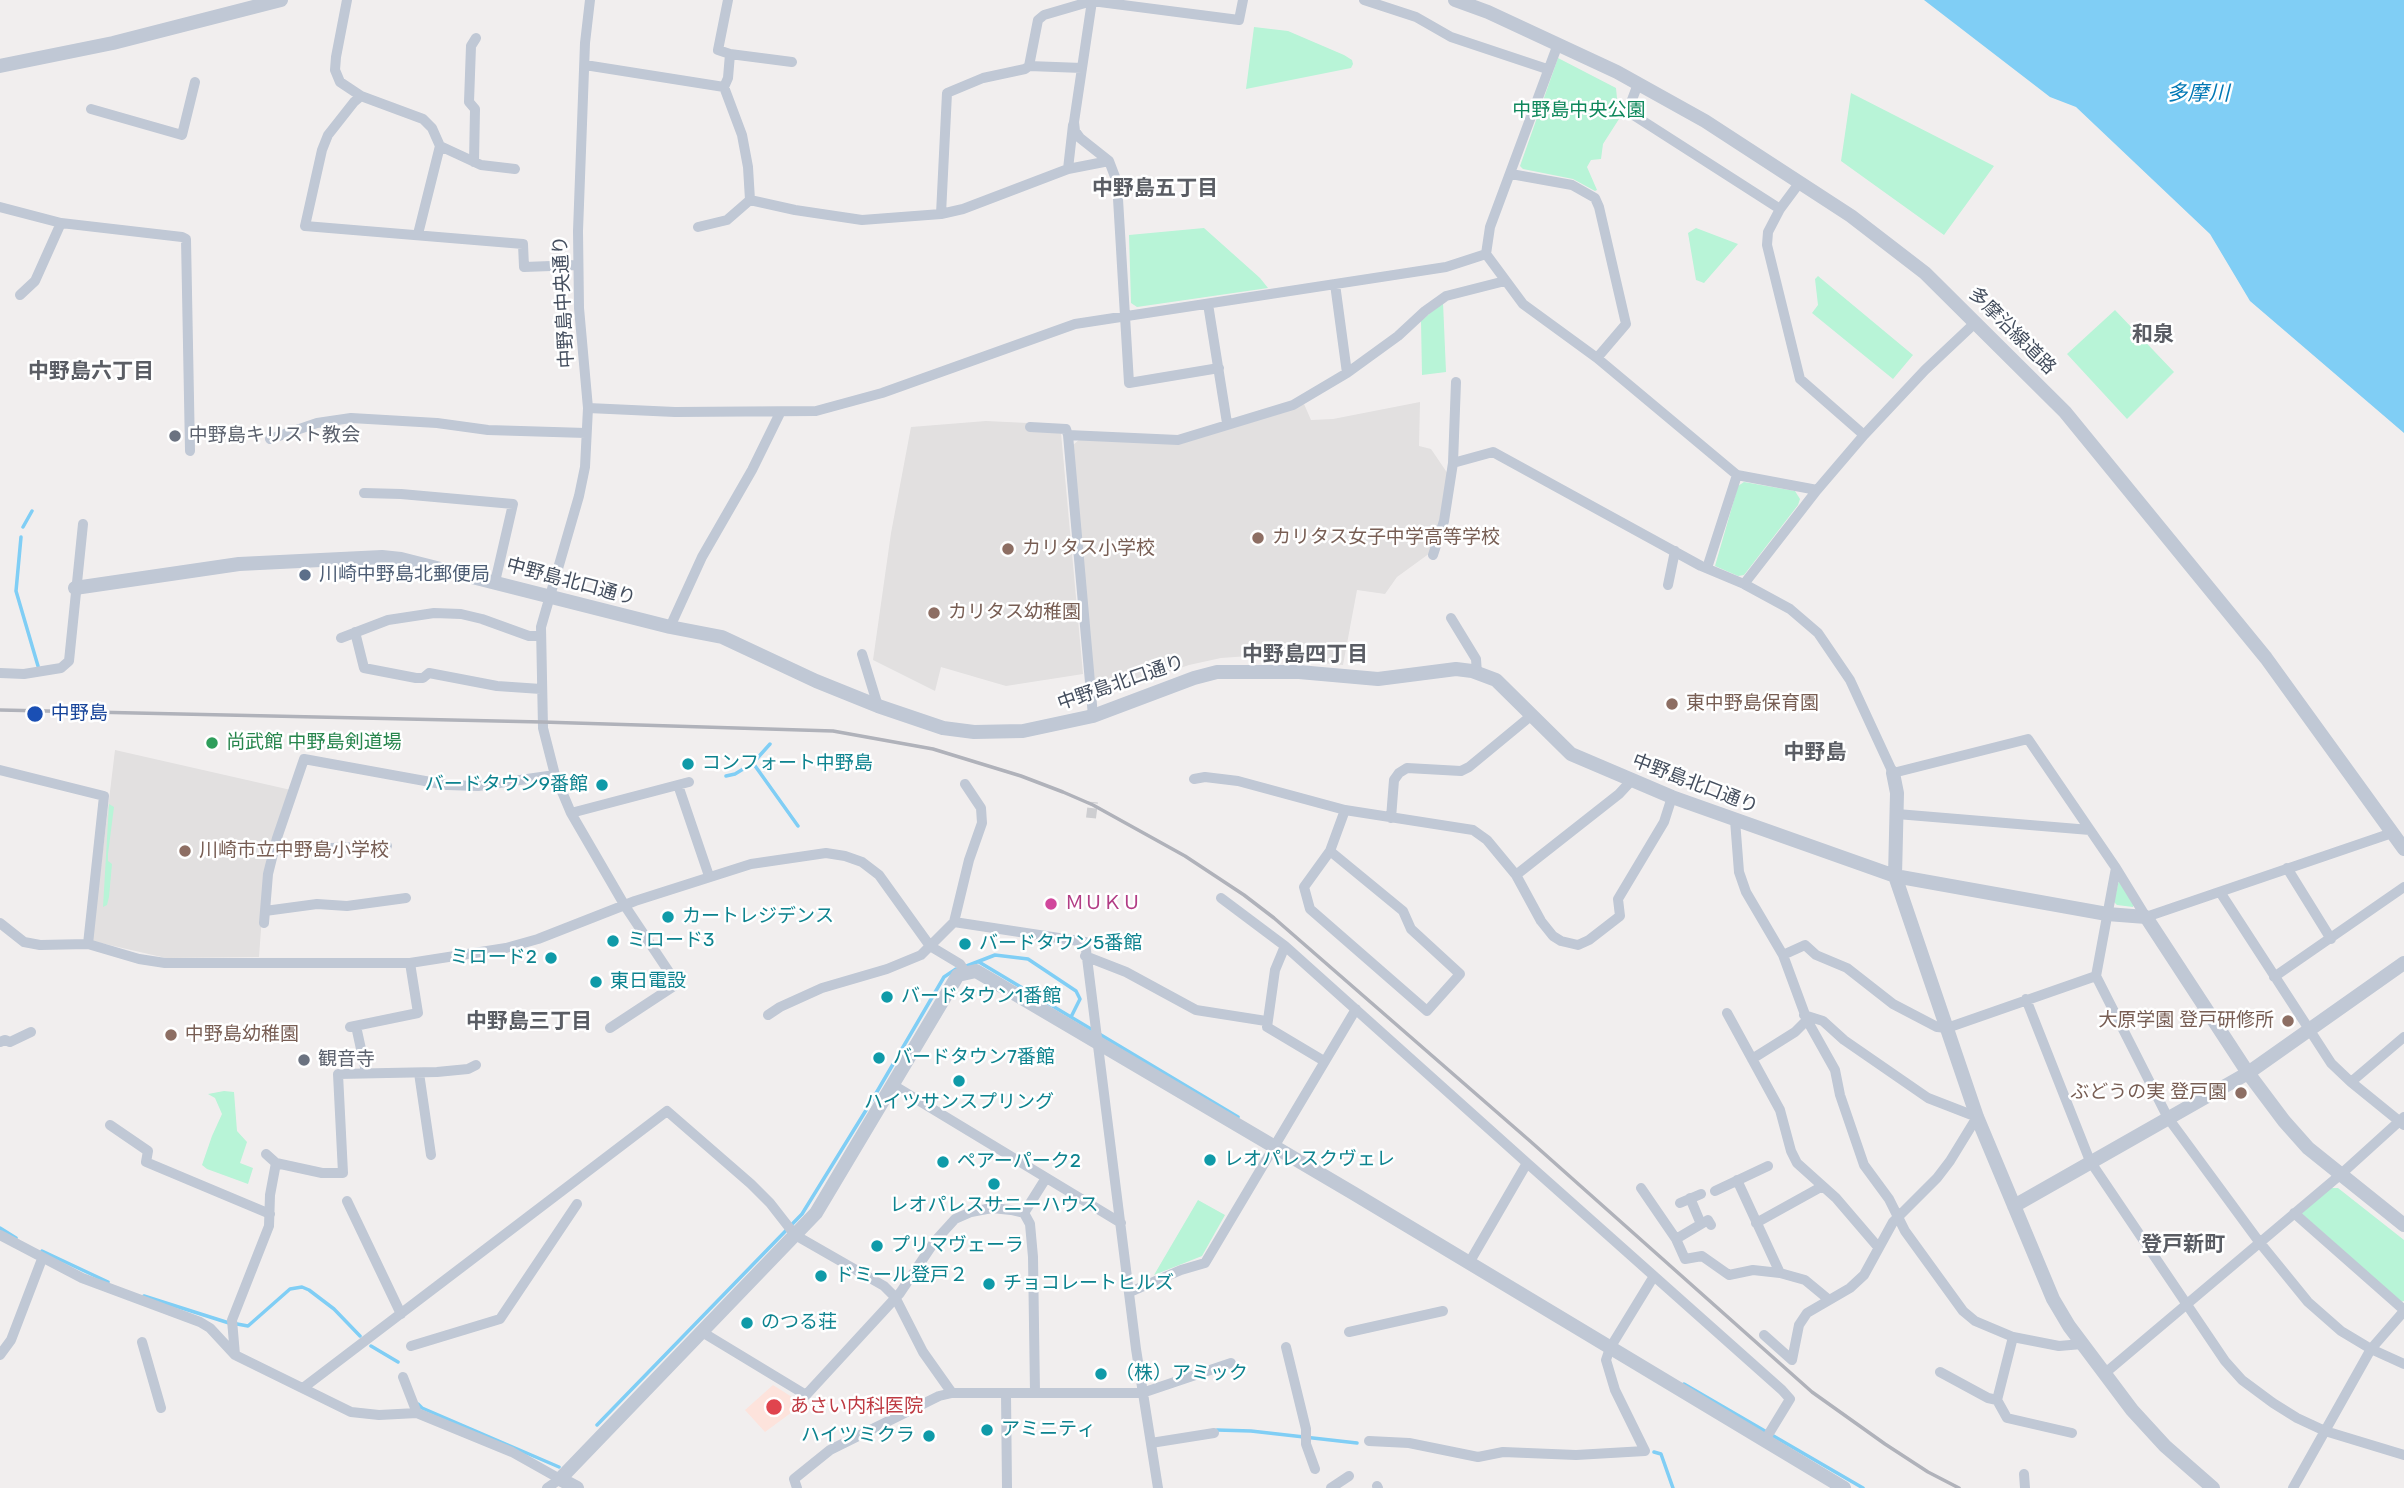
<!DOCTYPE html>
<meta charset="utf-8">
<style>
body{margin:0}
canvas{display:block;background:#f1eeee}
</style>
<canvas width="2404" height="1488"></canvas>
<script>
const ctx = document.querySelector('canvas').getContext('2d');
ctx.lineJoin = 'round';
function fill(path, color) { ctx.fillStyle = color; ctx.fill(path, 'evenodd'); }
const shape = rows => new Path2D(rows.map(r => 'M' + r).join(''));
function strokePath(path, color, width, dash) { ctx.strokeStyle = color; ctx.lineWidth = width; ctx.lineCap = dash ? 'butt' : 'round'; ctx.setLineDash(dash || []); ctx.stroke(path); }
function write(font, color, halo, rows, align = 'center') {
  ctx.font = font + ' Rubik,"Noto Sans JP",sans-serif'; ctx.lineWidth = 5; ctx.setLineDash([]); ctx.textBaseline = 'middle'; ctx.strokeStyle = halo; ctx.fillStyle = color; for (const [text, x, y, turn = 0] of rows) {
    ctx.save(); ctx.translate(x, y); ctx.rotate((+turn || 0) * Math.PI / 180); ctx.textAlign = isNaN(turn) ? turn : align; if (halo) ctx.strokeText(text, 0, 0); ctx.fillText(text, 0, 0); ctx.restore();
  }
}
const education = shape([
 [1420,402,1419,446,1431,449,1448,474,1441,522,1430,553,1397,577,1385,594,1357,590,1343,665,1249,656,1221,658,1189,665,1101,695,1095,692,1073,445,1080,439,1175,444,1304,404,1311,420,1333,419],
 [986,421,1028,423,1061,433,1083,674,1006,686,941,667,935,691,873,660,891,533,911,427],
 [115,750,291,790,266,861,259,957,166,958,92,941]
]);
const medical = shape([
 [773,1385,803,1404,765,1432,745,1410]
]);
const green = shape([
 [1254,27,1288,31,1344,55,1352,60,1353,64,1351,68,1246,89],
 [1558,58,1616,88,1619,119,1603,144,1601,159,1591,160,1587,167,1597,190,1595,191,1573,179,1523,169,1520,166],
 [1851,93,1994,166,1944,235,1841,161],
 [1204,228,1260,278,1268,288,1137,307,1131,303,1129,235],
 [1696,228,1738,244,1704,283,1696,280,1688,233],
 [1818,276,1913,355,1893,379,1812,313,1818,305,1815,279],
 [1443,302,1446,372,1422,375,1421,321],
 [2115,310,2174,372,2127,419,2067,354],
 [1744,482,1795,491,1800,499,1798,505,1744,575,1738,576,1715,566,1738,486],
 [109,804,114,807,108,854,108,861,112,864,109,897,107,905,103,907],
 [2119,880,2134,904,2133,907,2117,905,2114,902],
 [224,1091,234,1092,237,1131,247,1142,240,1163,253,1168,248,1184,207,1169,202,1165,212,1136,222,1114,215,1098,208,1094],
 [2331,1188,2338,1188,2404,1240,2404,1301,2401,1302,2301,1213],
 [1198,1200,1225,1215,1202,1256,1154,1275]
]);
const water = shape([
 [1924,0,2404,0,2404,433,2250,301,2210,234,2076,107,2050,97]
]);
const stream = shape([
 [23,527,32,511],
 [21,537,16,591,38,666],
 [753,763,798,826],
 [726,776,735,774,753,763,770,744],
 [979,962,1238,1117],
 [964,967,995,955,1028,959,1076,991,1080,999,1071,1017],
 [0,1228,16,1238],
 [42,1251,108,1282],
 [144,1296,229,1323],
 [237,1324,248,1326,290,1289,302,1287,309,1290,334,1309,360,1336],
 [371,1346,398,1362],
 [1684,1384,1863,1488],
 [418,1404,422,1408,559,1467],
 [597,1425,802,1214,868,1107,944,977,956,969],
 [1217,1430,1251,1431,1357,1443],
 [1654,1452,1661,1454,1673,1488]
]);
const minorTunnel = shape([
 [1091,818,1093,802]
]);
const minor = shape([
 [347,0,336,57,335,70,340,82,361,96,423,119,432,128,440,146,418,234],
 [590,0,585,43,578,231,579,308,588,408,585,467,579,496,541,627,543,728,555,775,571,813,625,906,677,984,610,1028],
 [728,0,718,50,730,54],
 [1364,0,1416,17,1451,37,1547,69],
 [1092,1,1074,122,1075,131,1080,138,1109,161,1117,182,1129,383,1219,368],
 [1558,44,1490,227,1486,254,1523,304,1597,358,1737,475,1817,490],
 [585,65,724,87,742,135,748,167,750,200,795,210,862,220,941,214,963,209,1068,169,1109,161],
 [1082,68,1029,66,1038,20,1044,15,1092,1,1239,20,1243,0],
 [1638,84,1630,105,1635,116,1780,209,1768,232,1767,245,1800,379,1864,435],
 [724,87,728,78,730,54,792,62],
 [361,96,354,102,328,135,322,150,305,226,523,244,524,267,578,265],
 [91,109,182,135,195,82],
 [440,146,481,165,515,169],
 [474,162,475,109,469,102,471,46,476,38],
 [1068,169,1073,125],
 [1511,174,1572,185,1595,198,1599,207,1626,324,1597,358],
 [0,207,61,223,182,237,186,239,190,451],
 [1780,209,1800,182],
 [941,214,947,93,983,78,1025,69,1029,66],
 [698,227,727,220,750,200],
 [1335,284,1347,373],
 [20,295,35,281,61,223],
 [1208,304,1227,423],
 [588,408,675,412,816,411,882,393,1075,324,1446,267,1486,254],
 [1030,427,1066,429,1068,435,1093,716],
 [1068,435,1178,440,1293,405,1347,373,1398,336,1425,311,1446,296,1505,281],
 [270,439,317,423,351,418,437,423,488,430,586,433],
 [1453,463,1493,452,1701,566,1744,584,1790,609,1818,633,1850,680,1893,773,2028,739,2116,868,2146,917,2392,833],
 [364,493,401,494,513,504,495,582],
 [1433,555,1444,521,1453,463,1456,382],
 [1707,568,1737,475],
 [1744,584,1817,490,1864,435,1925,370,1976,322],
 [1668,585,1675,551],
 [1451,618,1476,659,1477,673],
 [670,627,702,557,752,470,780,413],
 [355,632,364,668,416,678,423,678,429,673,497,686,541,689],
 [341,638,388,620,434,613,461,614,482,619,529,636,540,636],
 [862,654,878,706],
 [0,673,24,674,61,668,69,661,83,524],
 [0,770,104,796,88,944],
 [1194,779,1205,777,1238,781,1345,810,1473,830,1487,840,1516,875,1541,921,1553,936,1561,941,1578,945,1589,940,1620,916,1618,899,1664,822,1672,797],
 [678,785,709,876],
 [571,813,689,782],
 [1897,814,2090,830],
 [1391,818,1394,780,1399,773,1407,768,1461,771,1469,767,1532,715],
 [1735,820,1739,872,1746,892,1783,955,1807,1020,1835,1070,1840,1095,1864,1165,1889,1199,1905,1231,1963,1311,1975,1321,2013,1337,2059,1346,2082,1344],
 [274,850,387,846],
 [1330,851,1403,911,1411,929,1460,974,1427,1011,1310,909,1304,887,1330,851,1345,810],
 [2116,868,2096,976,2168,1118,2260,1243,2308,1302,2341,1331,2371,1349,2404,1364],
 [2287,868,2331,939],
 [1516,875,1619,794,1631,781],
 [2220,892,2331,1063,2351,1082,2404,1125],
 [1221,898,1285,946],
 [265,911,317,904,347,906,406,898],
 [954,922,969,860,982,823,981,808,965,784],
 [0,923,24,942,40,945,88,944,139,959,165,963,410,963,506,948,538,939,635,901,751,864,826,853,845,856,862,862,879,875,930,946,960,964,966,973],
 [264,923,268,874,277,838,304,759,447,785,478,786,555,775],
 [1783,955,1805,945,1816,955,1847,968,1893,1004,1937,1027,1947,1028,2096,976],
 [1085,956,1126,972,1196,1010,1266,1021],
 [2274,977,2404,887],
 [2026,999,2090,1161,2225,1361,2242,1380,2273,1403,2297,1418,2325,1431,2404,1455],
 [1727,1013,1780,1110,1791,1151,1797,1163,1836,1198,1878,1247],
 [768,1015,780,1007,822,988,887,969,921,955,954,922,1085,942,1136,1349,1158,1488],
 [356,1026,366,1072],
 [350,1027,418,1013,410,963],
 [0,1042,5,1040,10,1042,31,1032],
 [1752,1059,1795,1032,1807,1020],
 [1324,1061,1267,1027,1275,970,1285,946,1527,1163],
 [419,1073,431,1155],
 [2351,1082,2404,1037],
 [893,1085,1121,1223],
 [110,1125,148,1151,146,1162,270,1214],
 [266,1154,276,1163,322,1173,343,1173,338,1074,437,1072,468,1069,476,1065],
 [1737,1180,1780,1273],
 [1641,1188,1676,1239,1685,1259,1702,1256,1729,1275,1753,1270,1780,1273,1805,1280,1828,1299],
 [1715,1191,1768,1166],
 [1690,1198,1701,1224],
 [347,1201,401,1314],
 [1680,1203,1701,1194],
 [1024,1213,1046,1178],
 [2294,1213,2404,1310],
 [1756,1223,1821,1187],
 [0,1235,82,1278,200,1322,210,1328,235,1355,351,1412,379,1415,417,1413,512,1452,560,1479,547,1488],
 [1676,1239,1708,1220,1711,1225],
 [1469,1263,1527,1163,1782,1390,1790,1399,1765,1440],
 [1130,1292,1181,1270,1205,1263,1356,1009],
 [702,1332,806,1395,900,1293,935,1241,955,1219,971,1212,992,1208,1011,1210,1024,1213,1030,1224,1033,1257,1035,1393],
 [1349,1332,1443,1311],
 [1764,1335,1792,1360],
 [2013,1337,1997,1400,2007,1418,2072,1433],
 [142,1342,161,1408],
 [411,1346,500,1319,577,1204],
 [1286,1347,1306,1429,1306,1444,1315,1469],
 [0,1355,11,1340,42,1259],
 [235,1355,232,1320,269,1226,270,1195,276,1163],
 [1792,1360,1799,1325,1807,1313,1850,1288,1864,1275,1893,1222,1937,1178,1950,1161,1977,1117,1928,1098,1844,1040,1823,1021,1804,1015],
 [1940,1372,1988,1398,1997,1400],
 [2104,1374,2340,1175,2404,1117],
 [403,1377,417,1413],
 [303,1388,667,1111,751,1184,770,1203,795,1235,884,1286,895,1297,923,1352,952,1393],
 [1006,1393,1007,1488],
 [1369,1441,1409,1443,1478,1457,1503,1452,1576,1455,1645,1451,1615,1390,1606,1360,1610,1348,1654,1276],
 [1151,1443,1214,1433],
 [2024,1474,2025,1488],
 [1377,1486,1378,1488],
 [797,1488,794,1479,830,1450,939,1396,952,1393,1142,1393,1231,1363],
 [1331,1488,1349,1476],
 [2293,1488,2371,1349,2404,1311]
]);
const tertiary = shape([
 [1455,0,1488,12,1617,72,1705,121,1851,216,1925,273,2065,412,2266,658,2404,849],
 [0,66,113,43,281,0],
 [75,588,239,564,382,557,401,559,670,627,722,637,816,681,878,706,943,728,974,732,1023,731,1093,716,1194,678,1217,672,1299,672,1378,679,1456,669,1472,671,1496,680,1571,754,1672,797,1895,876,2107,914,2146,917,2248,1073,2284,1121,2308,1148,2404,1225],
 [1893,773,1897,793,1895,876,1977,1117,2053,1299,2069,1326,2132,1410,2165,1446,2213,1488],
 [2014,1206,2248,1073,2404,963],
 [577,1488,560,1479,816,1213,958,975,976,971,1353,1193,1844,1488]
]);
const rail = shape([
 [0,710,542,722,833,731,933,749,1021,776,1063,792,1093,805,1185,856,1244,895,1274,918,1530,1141,1812,1392,1885,1444,1928,1472,1959,1488]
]);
const markers = [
 [175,436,7,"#6b7280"],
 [1258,538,7,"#8d6e63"],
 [1008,549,7,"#8d6e63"],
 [305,575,7,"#5c6f8a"],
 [934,613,7,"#8d6e63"],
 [1672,704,7,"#8d6e63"],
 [35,714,9,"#1a4fb4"],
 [212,743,7,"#2e9e5b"],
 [688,764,7,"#0f9aa8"],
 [602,785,7,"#0f9aa8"],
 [185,851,7,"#8d6e63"],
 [1051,904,7,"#d1479c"],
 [668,917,7,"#0f9aa8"],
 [613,941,7,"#0f9aa8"],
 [965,944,7,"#0f9aa8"],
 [551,958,7,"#0f9aa8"],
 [596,982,7,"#0f9aa8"],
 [887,997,7,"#0f9aa8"],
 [2288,1021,7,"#8d6e63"],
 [171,1035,7,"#8d6e63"],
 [879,1058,7,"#0f9aa8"],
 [304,1060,7,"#6b7280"],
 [959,1081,7,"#0f9aa8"],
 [2241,1093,7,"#8d6e63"],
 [1210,1160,7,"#0f9aa8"],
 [943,1162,7,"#0f9aa8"],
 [994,1184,7,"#0f9aa8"],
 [877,1246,7,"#0f9aa8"],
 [821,1276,7,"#0f9aa8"],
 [989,1284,7,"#0f9aa8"],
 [747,1323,7,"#0f9aa8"],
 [1101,1374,7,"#0f9aa8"],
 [774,1407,9,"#e0444e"],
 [987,1430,7,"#0f9aa8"],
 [929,1436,7,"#0f9aa8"]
];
const parkNames = [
 ["中野島中央公園",1579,111]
];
const streetNames = [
 ["中野島中央通り",564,302,-93],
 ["多摩沿線道路",2012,331,45],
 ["中野島北口通り",571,582,15],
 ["中野島北口通り",1121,683,-19],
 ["中野島北口通り",1695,784,21]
];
const worshipNames = [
 ["中野島キリスト教会",189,436],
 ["観音寺",318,1060]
];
const educationNames = [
 ["カリタス女子中学高等学校",1272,538],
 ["カリタス小学校",1022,549],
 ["カリタス幼稚園",948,613],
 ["東中野島保育園",1686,704],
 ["川崎市立中野島小学校",199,851],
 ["大原学園 登戸研修所",2274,1021,"right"],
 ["中野島幼稚園",185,1035],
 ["ぶどうの実 登戸園",2227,1093,"right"]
];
const serviceNames = [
 ["川崎中野島北郵便局",319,575]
];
const transitNames = [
 ["中野島",51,714]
];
const leisureNames = [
 ["尚武館 中野島剣道場",226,743]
];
const cultureNames = [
 ["コンフォート中野島",702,764],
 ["バードタウン9番館",588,785,"right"],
 ["カートレジデンス",682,917],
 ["ミロード3",627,941],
 ["バードタウン5番館",979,944],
 ["ミロード2",537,958,"right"],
 ["東日電設",610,982],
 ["バードタウン1番館",901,997],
 ["バードタウン7番館",893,1058],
 ["ハイツサンスプリング",959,1103,"center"],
 ["レオパレスクヴェレ",1224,1160],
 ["ペアーパーク2",957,1162],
 ["レオパレスサニーハウス",994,1206,"center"],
 ["プリマヴェーラ",891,1246],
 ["ドミール登戸２",835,1276],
 ["チョコレートヒルズ",1003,1284],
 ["のつる荘",761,1323],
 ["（株）アミック",1115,1374],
 ["アミニティ",1001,1430],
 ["ハイツミクラ",915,1436,"right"]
];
const hotelNames = [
 ["ＭＵＫＵ",1065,904]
];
const healthNames = [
 ["あさい内科医院",790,1407]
];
const waterNames = [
 ["多摩川",2198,94]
];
const neighbourhoodNames = [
 ["中野島五丁目",1155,189],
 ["和泉",2153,335],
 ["中野島六丁目",91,372],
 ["中野島四丁目",1305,655],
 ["中野島",1815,753],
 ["中野島三丁目",529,1022],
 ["登戸新町",2183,1245]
];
fill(education, '#e2e0e0');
fill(medical, '#fde3dc');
fill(green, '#b8f4d7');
fill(water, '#80cef5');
strokePath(stream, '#80cef5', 3.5);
strokePath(minorTunnel, '#ceced1', 10, [10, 5]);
strokePath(minor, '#c0c8d5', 10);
strokePath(tertiary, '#c0c8d5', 14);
strokePath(rail, '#b0b2ba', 3.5);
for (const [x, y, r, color] of markers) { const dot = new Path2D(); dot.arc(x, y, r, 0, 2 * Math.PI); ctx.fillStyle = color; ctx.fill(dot); strokePath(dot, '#fff', 2.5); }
write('19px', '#0d875a', '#fff', parkNames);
write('19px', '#444e5e', '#fff', streetNames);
write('19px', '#5b616d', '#fff', worshipNames, 'left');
write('19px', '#785e54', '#fff', educationNames, 'left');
write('19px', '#4e5e75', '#fff', serviceNames, 'left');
write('19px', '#164399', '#fff', transitNames, 'left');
write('19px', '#27864d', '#fff', leisureNames, 'left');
write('19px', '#0d838f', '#fff', cultureNames, 'left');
write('19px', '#b23c85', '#fff', hotelNames, 'left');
write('19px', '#be3a42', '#fff', healthNames, 'left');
write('italic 21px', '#0078b5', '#fff', waterNames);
write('bold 21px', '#5a5d64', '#fff', neighbourhoodNames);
</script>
